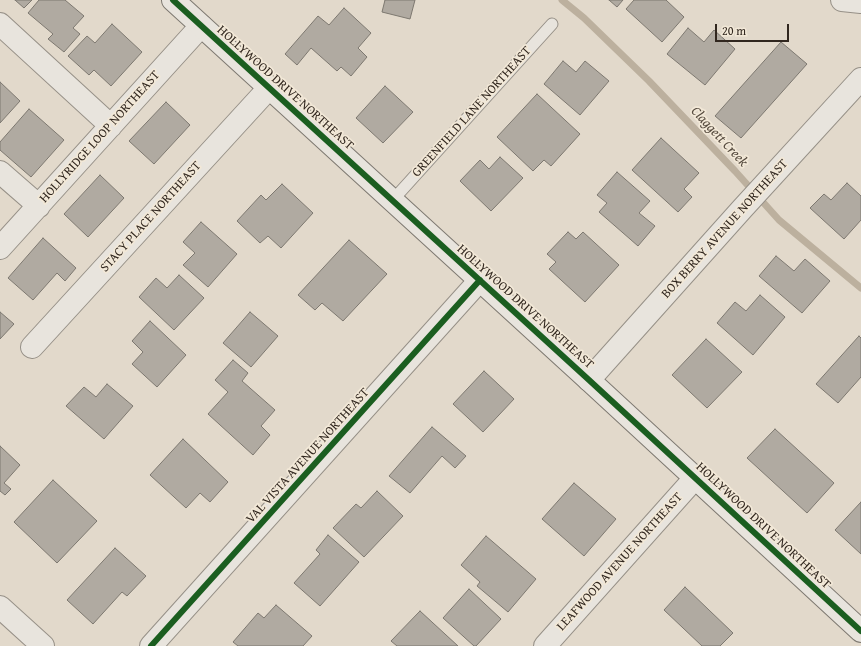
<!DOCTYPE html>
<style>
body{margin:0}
#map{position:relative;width:861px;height:646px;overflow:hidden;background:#e2d9cb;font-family:"Gentium Book Plus",serif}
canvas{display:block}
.scale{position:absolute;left:715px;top:24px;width:74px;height:18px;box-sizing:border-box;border:2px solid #31271f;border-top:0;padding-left:5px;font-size:12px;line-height:14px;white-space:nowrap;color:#31271f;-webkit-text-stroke:3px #f2e8d7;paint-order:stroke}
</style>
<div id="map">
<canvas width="861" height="646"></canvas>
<div class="scale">20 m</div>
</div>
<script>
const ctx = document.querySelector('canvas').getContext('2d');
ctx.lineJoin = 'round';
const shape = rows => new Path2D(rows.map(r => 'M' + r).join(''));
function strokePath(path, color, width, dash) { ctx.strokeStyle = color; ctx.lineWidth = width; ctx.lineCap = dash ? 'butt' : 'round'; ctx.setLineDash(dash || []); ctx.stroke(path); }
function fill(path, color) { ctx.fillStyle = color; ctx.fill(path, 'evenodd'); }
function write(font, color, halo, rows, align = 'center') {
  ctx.font = font + ' "Gentium Book Plus",serif'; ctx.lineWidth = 3.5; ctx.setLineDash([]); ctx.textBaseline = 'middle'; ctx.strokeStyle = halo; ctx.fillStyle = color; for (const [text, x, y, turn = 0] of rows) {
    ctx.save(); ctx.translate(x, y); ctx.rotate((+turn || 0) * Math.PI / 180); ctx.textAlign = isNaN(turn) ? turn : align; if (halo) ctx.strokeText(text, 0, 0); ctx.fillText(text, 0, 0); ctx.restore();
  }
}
const stream = shape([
 [562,0,584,18,649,81,735,171,779,220,861,288]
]);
const building = shape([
 [15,0,32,0,24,8,15,0],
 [39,0,65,0,84,16,73,28,80,34,64,52,48,39,53,34,28,13,39,0],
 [385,0,415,0,410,19,382,12,385,0],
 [609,0,623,0,617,7,609,0],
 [634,0,666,0,684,17,662,42,626,9,634,0],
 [344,8,371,33,358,48,367,57,351,76,341,67,337,71,311,48,297,65,285,54,318,16,329,25,344,8],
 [112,24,142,52,111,86,94,70,89,75,68,56,87,36,95,43,112,24],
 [688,28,704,42,714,30,735,49,705,85,667,54,688,28],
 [781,42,807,64,741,138,715,116,781,42],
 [563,61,576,72,585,61,609,81,580,115,544,84,563,61],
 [0,82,20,101,0,123,0,82],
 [385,86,413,112,383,143,356,118,385,86],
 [537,94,580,134,551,166,544,160,533,171,497,137,537,94],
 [166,102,190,125,154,164,129,141,166,102],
 [29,109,64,140,31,177,0,150,0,142,29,109],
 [661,138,699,173,684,189,692,197,678,212,632,170,661,138],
 [500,157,523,178,491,211,460,181,480,160,489,169,500,157],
 [617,172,650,201,639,213,655,226,638,246,599,212,607,203,597,195,617,172],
 [100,175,124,198,88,237,64,214,100,175],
 [847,183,861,196,861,220,844,239,810,208,824,194,831,200,847,183],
 [282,184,313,213,281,248,268,236,260,243,237,221,261,195,266,200,282,184],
 [201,222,237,254,208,287,183,265,195,253,183,242,201,222],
 [568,232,576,239,583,232,619,265,585,302,549,269,556,262,547,254,568,232],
 [43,238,76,268,65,281,57,273,33,300,8,278,43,238],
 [349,240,387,274,343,321,322,303,315,310,298,295,349,240],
 [776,256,794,271,805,259,830,281,802,313,759,276,776,256],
 [179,275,204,298,174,330,139,297,156,278,167,288,179,275],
 [760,295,785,317,753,355,717,323,735,302,746,311,760,295],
 [0,312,14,324,0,339,0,312],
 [250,312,278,336,251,367,223,343,250,312],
 [150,321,186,355,157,387,132,364,143,352,132,341,150,321],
 [859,336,861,338,861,377,838,403,816,384,859,336],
 [706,339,742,372,707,408,672,375,706,339],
 [233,360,248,373,242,381,275,410,261,426,270,435,253,455,208,414,228,392,215,380,233,360],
 [484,371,514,399,483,432,453,404,484,371],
 [107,384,133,406,104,439,66,406,84,387,96,397,107,384],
 [432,427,466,456,455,468,442,456,410,493,389,476,432,427],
 [775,429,834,483,807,513,747,458,775,429],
 [183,439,228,482,210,502,200,493,186,508,150,475,183,439],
 [0,446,20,465,4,483,11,489,5,495,0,491,0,446],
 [53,480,97,521,57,563,14,522,53,480],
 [574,483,616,519,584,556,542,519,574,483],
 [377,491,403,516,364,557,333,528,356,504,361,508,377,491],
 [861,502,861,554,835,530,861,502],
 [328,535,359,562,320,606,294,583,320,554,316,550,328,535],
 [486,536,536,579,508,612,477,586,480,582,461,565,486,536],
 [115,548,146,576,127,596,122,592,93,624,67,600,115,548],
 [685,587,733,633,720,646,702,646,664,610,685,587],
 [469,589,501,619,476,646,474,646,443,618,469,589],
 [276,605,312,636,303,646,238,646,233,642,258,613,264,618,276,605],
 [420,611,458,646,397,646,391,641,420,611]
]);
const lane = shape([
 [392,201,552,24]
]);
const street = shape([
 [842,0,861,2],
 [0,24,111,126],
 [0,172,39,206],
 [0,248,201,26],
 [32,347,269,88],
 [589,380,742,209,861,79],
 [0,607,43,646],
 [151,646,480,280],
 [545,646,695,478]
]);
const secondary = shape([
 [173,0,589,380,861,631]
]);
const cycleway = shape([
 [173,0,589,380,861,631],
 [151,646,480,280]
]);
const streetNames = [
 ["HOLLYWOOD DRIVE NORTHEAST",285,88,42],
 ["GREENFIELD LANE NORTHEAST",472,112,-48],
 ["HOLLYRIDGE LOOP NORTHEAST",100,137,-48],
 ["STACY PLACE NORTHEAST",151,217,-48],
 ["BOX BERRY AVENUE NORTHEAST",725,229,-48],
 ["HOLLYWOOD DRIVE NORTHEAST",525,307,42],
 ["VAL VISTA AVENUE NORTHEAST",308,456,-48],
 ["HOLLYWOOD DRIVE NORTHEAST",763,526,43],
 ["LEAFWOOD AVENUE NORTHEAST",620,562,-48]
];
const waterNames = [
 ["Claggett Creek",719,137,47]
];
strokePath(stream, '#bcb09e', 7);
fill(building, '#b0aaa1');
strokePath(building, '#7d7870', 1);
strokePath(lane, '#969087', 13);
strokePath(street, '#969087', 24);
strokePath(secondary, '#7d7870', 24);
strokePath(lane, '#e8e4dd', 11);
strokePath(street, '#e8e4dd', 22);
strokePath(secondary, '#e8e4dd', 22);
strokePath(cycleway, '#1b5e20', 6);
write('13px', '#31271f', '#f2e8d7', streetNames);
write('italic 14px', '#564b3f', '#f2e8d7', waterNames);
</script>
